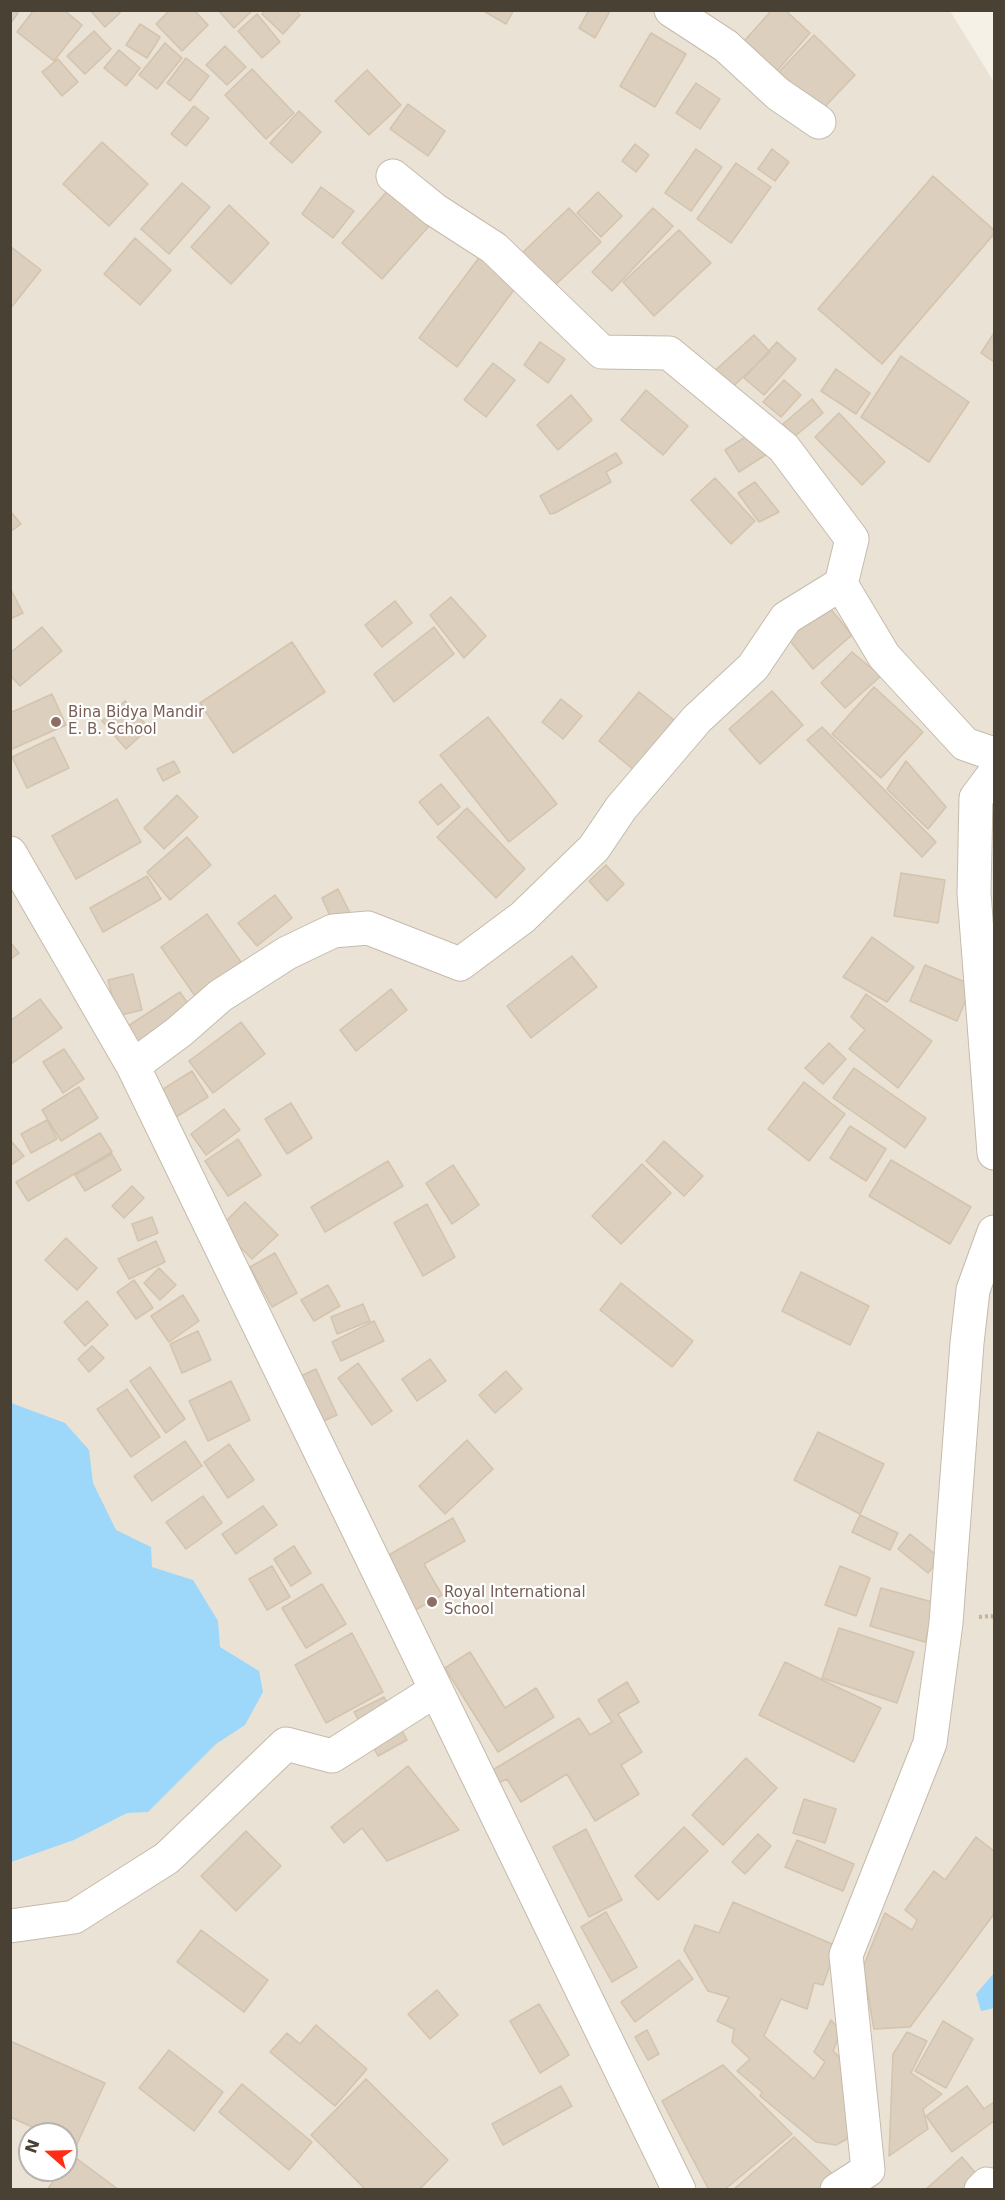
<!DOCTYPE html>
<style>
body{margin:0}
#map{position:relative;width:1005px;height:2200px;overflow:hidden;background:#f5f1e7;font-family:"DejaVu Sans",sans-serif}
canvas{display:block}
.frame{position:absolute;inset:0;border:12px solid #4a4135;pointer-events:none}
.north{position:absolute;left:18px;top:2122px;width:60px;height:60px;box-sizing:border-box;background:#fff;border:2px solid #b7b3ae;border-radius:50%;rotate:290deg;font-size:16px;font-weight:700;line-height:24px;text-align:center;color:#4a4135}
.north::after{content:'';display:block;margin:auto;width:21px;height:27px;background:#ff2d15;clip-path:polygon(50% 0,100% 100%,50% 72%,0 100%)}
</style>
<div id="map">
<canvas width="1005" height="2200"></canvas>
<div class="frame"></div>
<div class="north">N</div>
</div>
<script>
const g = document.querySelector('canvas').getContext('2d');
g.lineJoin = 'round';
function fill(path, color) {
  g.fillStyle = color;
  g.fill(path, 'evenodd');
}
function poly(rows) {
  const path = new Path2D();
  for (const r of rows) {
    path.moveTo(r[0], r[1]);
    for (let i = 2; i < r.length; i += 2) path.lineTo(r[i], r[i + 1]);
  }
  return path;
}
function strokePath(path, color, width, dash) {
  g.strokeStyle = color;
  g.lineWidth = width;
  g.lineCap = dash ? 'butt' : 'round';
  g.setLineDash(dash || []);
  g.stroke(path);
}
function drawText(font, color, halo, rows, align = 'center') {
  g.font = font + ' "DejaVu Sans",sans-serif';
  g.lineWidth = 4.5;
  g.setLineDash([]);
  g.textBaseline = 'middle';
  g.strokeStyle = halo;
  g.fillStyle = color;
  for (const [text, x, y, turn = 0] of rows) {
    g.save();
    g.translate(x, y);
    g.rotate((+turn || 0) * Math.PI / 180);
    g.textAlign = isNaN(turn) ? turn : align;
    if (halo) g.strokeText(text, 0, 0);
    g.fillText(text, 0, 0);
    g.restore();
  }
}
fill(poly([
 [11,11,950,11,994,82,994,2189,11,2190],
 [30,2134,66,2134,66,2170,30,2170]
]), '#eae2d5');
fill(poly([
 [11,1403,65,1423,89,1450,93,1483,116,1530,151,1547,152,1567,193,1580,218,1621,220,1647,259,1671,263,1692,245,1725,216,1744,148,1812,127,1813,74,1840,11,1862],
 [994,1973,994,2008,981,2011,976,1994]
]), '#9dd7f9');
const building = poly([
 [10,10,18,13,10,24,10,10],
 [34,10,64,10,82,25,54,61,17,32,34,10],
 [90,10,118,10,120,13,105,27,90,10],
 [170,10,194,10,208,25,182,51,156,24,170,10],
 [218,10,253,10,234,28,218,10],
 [266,10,295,10,300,15,283,34,262,14,266,10],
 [482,10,514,10,506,24,482,10],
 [589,10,610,11,595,38,579,28,589,10],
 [772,10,785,10,810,33,769,80,736,50,772,10],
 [257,14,280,42,262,58,238,31,257,14],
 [140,24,160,37,147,58,126,45,140,24],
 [94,31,111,49,85,74,67,56,94,31],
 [651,33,686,54,655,107,620,86,651,33],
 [814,35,855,75,817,115,776,75,814,35],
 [165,43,182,58,157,89,139,75,165,43],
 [225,46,246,67,227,85,206,65,225,46],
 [119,50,140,68,126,86,104,68,119,50],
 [186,58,209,76,190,101,167,83,186,58],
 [58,59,78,82,62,96,42,72,58,59],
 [252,69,294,113,266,139,225,95,252,69],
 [367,70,401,105,369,135,335,101,367,70],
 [696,83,720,99,700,129,676,113,696,83],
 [408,104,445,131,428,156,390,129,408,104],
 [194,106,209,118,186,146,171,134,194,106],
 [299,111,321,132,292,163,270,143,299,111],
 [102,142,148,184,109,226,63,184,102,142],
 [635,144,649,155,636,172,622,161,635,144],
 [696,149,722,167,691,211,665,193,696,149],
 [772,149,789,162,775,181,758,169,772,149],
 [736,163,771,187,731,243,697,219,736,163],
 [933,176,994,230,994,234,882,364,818,309,933,176],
 [182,183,210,207,169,254,141,229,182,183],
 [321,187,354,211,333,238,302,214,321,187],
 [389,189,430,225,382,279,342,243,389,189],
 [598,192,622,216,601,237,577,213,598,192],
 [229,205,269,243,231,284,191,247,229,205],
 [569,208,601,242,552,288,521,254,569,208],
 [653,208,673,226,612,291,592,272,653,208],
 [679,230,711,263,654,316,623,282,679,230],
 [135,238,171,270,140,305,104,274,135,238],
 [10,246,41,270,10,309,10,246],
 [481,255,519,283,457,367,419,338,481,255],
 [994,333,994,362,981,353,994,333],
 [754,335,770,352,726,393,710,375,754,335],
 [540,342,565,359,548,383,524,365,540,342],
 [777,342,796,359,764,395,744,378,777,342],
 [901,356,969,402,929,462,861,417,901,356],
 [493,363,515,380,486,417,464,400,493,363],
 [836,369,870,393,856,414,821,391,836,369],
 [784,380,801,395,781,417,763,402,784,380],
 [646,390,688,426,663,455,621,420,646,390],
 [571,395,592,420,558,450,537,425,571,395],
 [812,399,823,413,794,437,783,424,812,399],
 [839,413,885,462,862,485,815,437,839,413],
 [753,432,767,454,739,472,725,450,753,432],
 [616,453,622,463,606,472,611,482,555,513,550,514,540,496,616,453],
 [715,478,755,521,731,544,691,500,715,478],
 [755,482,779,512,759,522,738,493,755,482],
 [10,511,21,524,10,532,10,511],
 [11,590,23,613,10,619,10,591,11,590],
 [451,597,486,636,464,658,430,615,451,597],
 [395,601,412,623,382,647,365,625,395,601],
 [824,601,852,635,813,669,787,637,824,601],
 [42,627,62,651,20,686,10,675,10,653,42,627],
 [434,627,454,654,394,702,374,674,434,627],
 [292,642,325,692,233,753,200,703,292,642],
 [852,652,881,676,845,708,821,683,852,652],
 [874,687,923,732,881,778,832,734,874,687],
 [772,691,803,725,760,764,729,729,772,691],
 [639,692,674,720,634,770,599,741,639,692],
 [52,694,66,725,10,750,10,713,52,694],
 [561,699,582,716,563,739,542,722,561,699],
 [125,701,149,728,126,749,102,721,125,701],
 [488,717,557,804,509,842,440,755,488,717],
 [822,727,936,842,922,857,807,740,822,727],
 [54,737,69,768,27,788,12,757,54,737],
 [174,761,180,772,163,781,157,769,174,761],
 [906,761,946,807,928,829,887,789,906,761],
 [441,784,460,807,438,825,419,802,441,784],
 [177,795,198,817,164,849,144,828,177,795],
 [117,799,141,842,76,879,52,836,117,799],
 [467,808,525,869,496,898,437,837,467,808],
 [187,837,211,865,170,900,147,872,187,837],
 [606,865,624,884,607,901,589,881,606,865],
 [901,873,945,880,938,923,894,916,901,873],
 [147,876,161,899,103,932,90,908,147,876],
 [338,889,353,919,335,927,322,898,338,889],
 [275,895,292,918,257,946,238,923,275,895],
 [207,914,248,972,202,1006,161,947,207,914],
 [872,937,914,967,887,1002,843,977,872,937],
 [10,942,19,953,10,960,10,942],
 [572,956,597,987,531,1038,507,1006,572,956],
 [925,965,972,985,957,1021,910,1001,925,965],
 [133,974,142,1010,117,1016,108,980,133,974],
 [391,989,407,1010,356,1051,340,1030,391,989],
 [180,992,195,1014,140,1051,125,1028,180,992],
 [866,994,932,1041,898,1088,849,1049,865,1030,851,1017,866,994],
 [40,999,62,1028,11,1064,10,1021,40,999],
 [241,1022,265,1054,213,1093,189,1061,241,1022],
 [829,1043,846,1059,823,1084,805,1068,829,1043],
 [64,1049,84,1079,63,1093,43,1062,64,1049],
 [854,1068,926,1118,905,1148,833,1098,854,1068],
 [192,1071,208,1097,176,1117,160,1091,192,1071],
 [804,1082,845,1114,809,1161,768,1129,804,1082],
 [79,1087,98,1118,61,1141,42,1110,79,1087],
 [291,1103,312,1138,287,1154,265,1119,291,1103],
 [224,1109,240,1130,206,1155,191,1134,224,1109],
 [47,1120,57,1139,31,1153,21,1134,47,1120],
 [850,1126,886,1149,866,1181,830,1158,850,1126],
 [100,1133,112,1152,28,1201,16,1182,100,1133],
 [238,1139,261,1175,228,1196,205,1161,238,1139],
 [10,1140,24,1156,10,1166,10,1140],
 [664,1141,703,1176,684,1196,646,1161,664,1141],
 [112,1154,121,1170,85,1191,75,1175,112,1154],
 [891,1160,971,1207,950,1244,869,1196,891,1160],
 [388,1161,403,1186,325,1232,311,1207,388,1161],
 [642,1164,671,1193,621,1244,592,1216,642,1164],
 [453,1165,479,1205,452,1224,426,1183,453,1165],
 [132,1186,144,1198,124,1218,112,1206,132,1186],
 [245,1202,278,1235,252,1259,220,1227,245,1202],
 [427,1204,455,1257,423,1276,394,1223,427,1204],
 [152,1217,158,1233,138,1241,132,1224,152,1217],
 [66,1238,97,1268,77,1290,45,1260,66,1238],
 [156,1241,165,1262,129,1279,118,1259,156,1241],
 [275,1253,297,1293,272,1307,250,1267,275,1253],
 [159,1268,176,1285,160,1300,144,1283,159,1268],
 [801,1272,869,1306,850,1345,782,1311,801,1272],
 [134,1280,153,1308,136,1319,117,1292,134,1280],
 [621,1283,693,1341,672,1367,600,1310,621,1283],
 [328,1285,340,1306,314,1321,301,1300,328,1285],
 [183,1295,199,1321,169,1342,151,1316,183,1295],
 [87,1301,108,1325,85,1346,64,1322,87,1301],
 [363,1304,370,1321,337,1334,331,1317,363,1304],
 [374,1321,384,1341,341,1361,332,1342,374,1321],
 [198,1331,211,1360,182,1373,170,1344,198,1331],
 [92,1346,104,1358,89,1372,78,1359,92,1346],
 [430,1359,446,1381,417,1401,402,1379,430,1359],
 [358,1363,392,1411,372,1425,338,1378,358,1363],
 [150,1367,185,1419,166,1433,130,1381,150,1367],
 [316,1369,337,1415,315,1425,294,1379,316,1369],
 [506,1371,522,1389,495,1413,479,1395,506,1371],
 [231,1381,250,1420,208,1441,189,1401,231,1381],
 [127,1389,160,1437,131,1457,97,1409,127,1389],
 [818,1432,884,1464,860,1514,794,1480,818,1432],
 [467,1440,493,1469,445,1514,419,1486,467,1440],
 [185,1441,202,1466,152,1501,134,1476,185,1441],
 [229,1444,254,1480,228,1498,204,1462,229,1444],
 [203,1496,222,1523,186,1549,166,1522,203,1496],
 [263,1506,277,1525,236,1554,222,1534,263,1506],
 [860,1515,898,1533,890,1550,852,1532,860,1515],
 [453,1518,465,1541,424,1564,442,1595,412,1612,382,1559,453,1518],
 [910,1534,940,1558,928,1573,898,1549,910,1534],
 [294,1546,311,1573,291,1586,274,1559,294,1546],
 [272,1566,290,1597,267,1610,249,1579,272,1566],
 [840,1566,870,1578,856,1616,825,1605,840,1566],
 [322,1584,346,1624,306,1648,282,1608,322,1584],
 [881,1588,936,1603,925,1642,870,1626,881,1588],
 [839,1628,914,1652,897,1703,822,1678,839,1628],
 [352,1633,383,1692,326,1723,295,1665,352,1633],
 [470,1652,505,1708,536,1688,554,1717,498,1752,445,1668,470,1652],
 [785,1662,881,1708,854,1762,759,1715,785,1662],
 [627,1682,639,1702,618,1714,642,1752,621,1765,639,1794,595,1821,567,1774,521,1802,507,1779,498,1783,491,1771,579,1718,590,1735,612,1722,598,1700,627,1682],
 [384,1697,407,1740,378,1756,354,1712,384,1697],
 [746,1758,777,1788,723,1845,692,1815,746,1758],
 [408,1766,459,1830,387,1861,362,1828,344,1843,331,1827,408,1766],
 [804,1799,836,1809,825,1843,793,1833,804,1799],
 [684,1827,708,1851,658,1900,635,1876,684,1827],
 [586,1829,622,1900,589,1917,553,1847,586,1829],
 [246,1831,281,1866,236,1911,201,1876,246,1831],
 [758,1834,771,1846,745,1874,732,1862,758,1834],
 [976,1837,994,1851,994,1914,910,2027,874,2029,863,1967,885,1913,912,1930,917,1920,905,1910,934,1871,945,1880,976,1837],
 [797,1840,854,1864,843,1891,785,1867,797,1840],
 [733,1902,837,1946,823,1985,814,1983,807,2009,781,1999,764,2036,814,2079,825,2062,814,2052,831,2020,841,2031,833,2051,851,2068,851,2121,847,2139,836,2145,816,2142,760,2096,762,2092,737,2071,750,2059,732,2042,734,2029,717,2021,729,1997,708,1991,684,1950,695,1925,719,1933,733,1902],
 [606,1912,637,1967,612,1982,581,1927,606,1912],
 [201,1930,268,1980,244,2012,177,1962,201,1930],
 [679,1960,693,1979,635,2022,621,2002,679,1960],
 [437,1990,458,2015,430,2039,408,2014,437,1990],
 [539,2004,569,2055,540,2073,510,2021,539,2004],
 [943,2021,973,2039,946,2088,915,2071,943,2021],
 [316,2025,367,2069,335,2106,270,2052,287,2033,300,2044,316,2025],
 [647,2030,659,2054,648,2060,635,2037,647,2030],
 [907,2032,927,2041,911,2073,942,2094,923,2109,928,2129,889,2156,893,2054,907,2032],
 [10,2041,105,2083,76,2146,66,2142,66,2134,48,2134,10,2117,10,2041],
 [169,2050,223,2092,194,2131,139,2088,169,2050],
 [723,2065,792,2134,724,2190,709,2190,662,2101,723,2065],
 [366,2079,448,2160,419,2190,366,2190,311,2135,366,2079],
 [242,2084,312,2142,289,2170,219,2112,242,2084],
 [561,2086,572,2106,503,2145,492,2124,561,2086],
 [967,2086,984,2109,994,2102,994,2121,952,2152,926,2116,967,2086],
 [794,2137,839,2180,824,2190,733,2190,794,2137],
 [72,2155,119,2190,47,2190,61,2170,66,2170,66,2163,72,2155],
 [962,2157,983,2182,974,2190,925,2190,962,2157]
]);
fill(building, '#dccfbe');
strokePath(building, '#d4c3ad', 1.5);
const minor = poly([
 [671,10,726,46,778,94,819,122],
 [393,176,435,210,494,248,602,352,669,353,784,448,852,539,841,584],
 [994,774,976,798,974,893,994,1153],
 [10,853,133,1066,679,2190],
 [133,1066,179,1032,220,996,287,953,333,931,368,928,460,964,523,917,594,848,621,808,697,719,753,667,786,618,841,584,884,656,965,744,994,754],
 [10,1926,74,1917,167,1858,286,1744,332,1756,436,1690],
 [837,2190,868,2170,846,1955,930,1743,946,1623,967,1343,973,1290,994,1232],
 [981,2190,987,2184,994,2186]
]);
strokePath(minor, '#c5bbab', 35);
strokePath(poly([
 [979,1617,991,1616,994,1617]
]), '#c6b398', 4, [3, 3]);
strokePath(minor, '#fff', 33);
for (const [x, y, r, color] of [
 [56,722,6,"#8d6e63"],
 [432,1602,6,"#8d6e63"]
]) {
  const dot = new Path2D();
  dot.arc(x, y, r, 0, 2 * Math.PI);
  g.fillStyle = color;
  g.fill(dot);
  strokePath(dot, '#fff', 2);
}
drawText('15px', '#785e54', '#fff', [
 ["Bina Bidya Mandir",68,713],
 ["E. B. School",68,730],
 ["Royal International",444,1593],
 ["School",444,1610]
], 'left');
</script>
